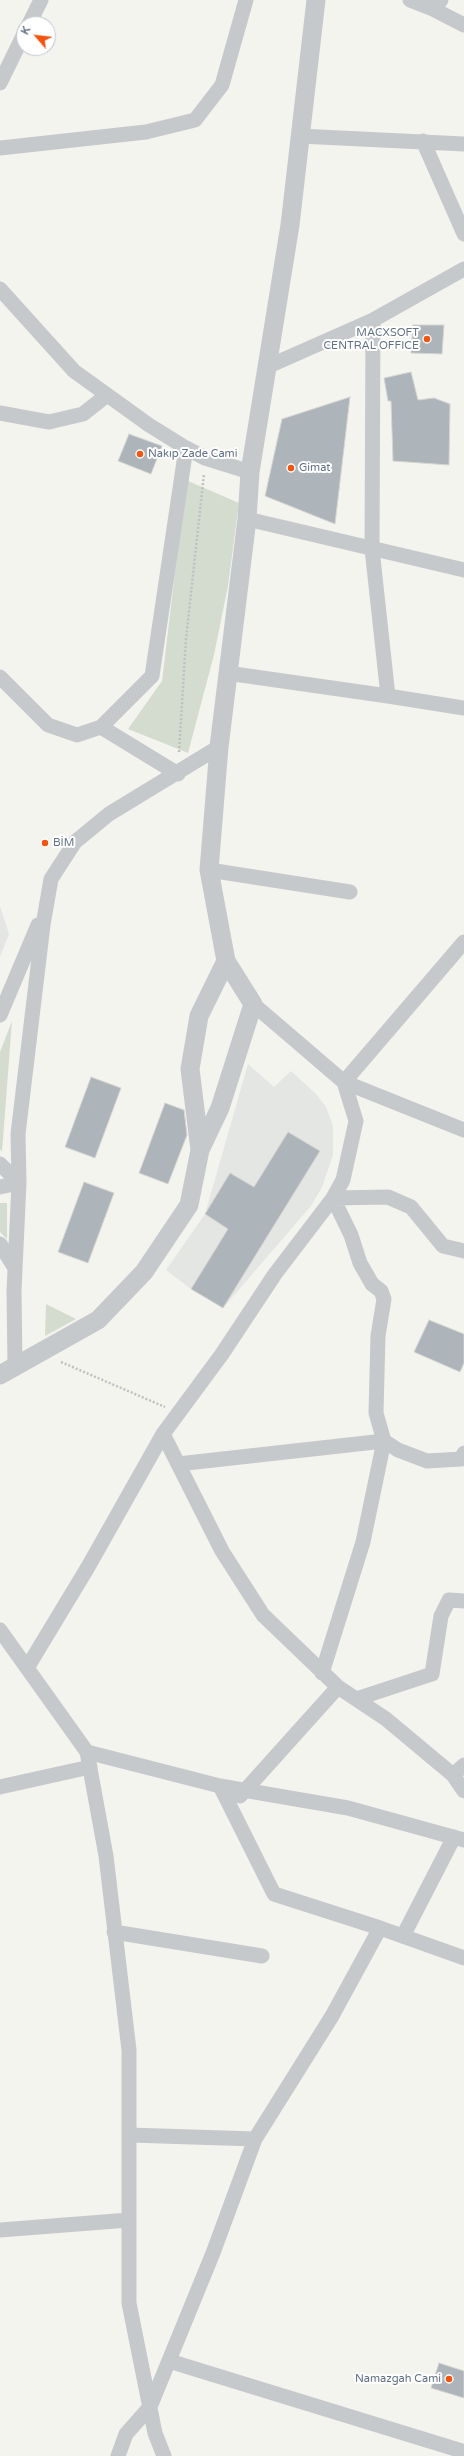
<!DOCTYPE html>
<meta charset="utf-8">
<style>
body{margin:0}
#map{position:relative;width:464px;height:2456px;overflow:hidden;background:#f4f4ef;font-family:"Varela Round",sans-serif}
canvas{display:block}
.north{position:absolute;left:16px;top:16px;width:40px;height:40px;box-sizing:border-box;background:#fff;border:1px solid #bfc6cd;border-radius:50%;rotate:298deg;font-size:11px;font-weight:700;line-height:16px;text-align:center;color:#607183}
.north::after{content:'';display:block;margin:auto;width:14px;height:18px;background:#f35410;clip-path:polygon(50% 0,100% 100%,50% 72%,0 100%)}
</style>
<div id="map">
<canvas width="464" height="2456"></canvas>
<div class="north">K</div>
</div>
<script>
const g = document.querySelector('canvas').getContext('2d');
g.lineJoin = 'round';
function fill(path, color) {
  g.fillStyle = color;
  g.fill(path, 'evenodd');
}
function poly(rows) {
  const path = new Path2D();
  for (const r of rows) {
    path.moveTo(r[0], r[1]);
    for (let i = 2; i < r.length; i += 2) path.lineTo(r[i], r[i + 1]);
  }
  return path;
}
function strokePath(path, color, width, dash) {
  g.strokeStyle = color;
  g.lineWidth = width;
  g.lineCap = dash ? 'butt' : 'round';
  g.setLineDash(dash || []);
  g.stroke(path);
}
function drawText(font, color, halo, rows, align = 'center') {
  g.font = font + ' "Varela Round",sans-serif';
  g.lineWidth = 4;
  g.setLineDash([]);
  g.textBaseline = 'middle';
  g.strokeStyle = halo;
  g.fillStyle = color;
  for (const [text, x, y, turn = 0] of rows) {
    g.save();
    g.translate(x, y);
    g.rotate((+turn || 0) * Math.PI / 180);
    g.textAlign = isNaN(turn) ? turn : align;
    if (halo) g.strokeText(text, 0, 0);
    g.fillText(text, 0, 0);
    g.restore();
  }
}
fill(poly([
 [0,906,9,934,0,957],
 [248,1064,274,1087,291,1071,316,1094,326,1107,333,1126,333,1155,322,1187,311,1206,223,1308,191,1289,166,1270,205,1214]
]), '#e4e6e3');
fill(poly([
 [186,480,239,503,228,586,214,655,188,753,128,729,162,681],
 [12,1021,2,1152,0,1149,0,1052],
 [0,1203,7,1203,7,1239,0,1232],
 [46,1304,76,1319,45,1336]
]), '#d4dcd0');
const building = poly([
 [413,325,444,325,442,354,411,353,413,325],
 [411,372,418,400,434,398,450,404,449,465,393,461,391,401,388,401,384,378,411,372],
 [350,397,335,524,265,496,282,419,350,397],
 [129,434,162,446,151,474,118,461,129,434],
 [91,1077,121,1088,95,1158,65,1147,91,1077],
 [165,1103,184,1110,187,1135,168,1184,139,1173,165,1103],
 [288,1132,320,1151,223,1308,191,1289,228,1229,205,1214,230,1173,254,1187,288,1132],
 [84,1182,114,1193,88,1263,58,1252,84,1182],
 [429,1320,464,1334,464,1363,460,1372,414,1352,429,1320],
 [439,2363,464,2371,464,2398,431,2388,439,2363]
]);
fill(building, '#adb4ba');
strokePath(building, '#d5d5d2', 1);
strokePath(poly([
 [179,752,186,639,204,474],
 [61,1362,165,1407]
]), '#bec0c2', 2.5, [2, 2]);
strokePath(poly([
 [410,0,433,9],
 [441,0,433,9,464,25],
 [29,24,41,0],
 [0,83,24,34],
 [299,136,464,144],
 [423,141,464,234],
 [0,148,146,132,195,120,222,85,246,0],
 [0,289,74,371,149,425,186,448,205,458,250,472],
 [269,366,373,320,464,269],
 [0,413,49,422,83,414,107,395],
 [247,519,464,570],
 [227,673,388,696,372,549,373,320],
 [0,677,48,725,77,735,101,727,178,774],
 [388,696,464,708],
 [101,727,152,676,186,448],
 [209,870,350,892],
 [464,942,344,1082,464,1130],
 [253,1004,344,1082,356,1121,343,1180,333,1198],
 [0,1015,38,925],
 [0,1164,19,1183,0,1187],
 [333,1198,388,1197,411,1207,443,1246,464,1251],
 [0,1244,15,1268],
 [15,1367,14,1291,19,1183,18,1134,43,925,51,879,75,842,109,814,219,747],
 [163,1434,222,1354,275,1274,333,1198,351,1235,360,1263,372,1284,381,1291,384,1299,378,1336,376,1413,384,1441,398,1450,427,1461,461,1459,464,1453],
 [178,1464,384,1441,363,1542,322,1673],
 [0,1630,87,1752,106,1856,129,2050,129,2303,155,2433,164,2456],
 [27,1668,88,1567,163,1434,222,1551,263,1615,338,1687,386,1719,453,1775,464,1791],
 [356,1699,432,1674,441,1616,449,1600,464,1601],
 [87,1752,220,1786],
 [453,1775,464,1765],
 [0,1787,90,1767],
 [240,1796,338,1687],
 [464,1840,348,1808,220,1786,274,1894,380,1928,464,1958],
 [114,1932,262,1956],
 [403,1936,454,1837],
 [129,2135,255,2139],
 [0,2230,129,2220],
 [169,2361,462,2451],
 [118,2456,126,2434,150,2407,213,2253,255,2139,332,2016,380,1928]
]), '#c6c9cc', 15);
strokePath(poly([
 [200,1150,190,1069,199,1016,226,961],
 [0,1375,98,1320,144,1272,189,1205,200,1150,220,1108,253,1004,226,961,209,870,219,747,247,519,250,472,290,225,316,0]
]), '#c6c9cc', 19);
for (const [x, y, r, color] of [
 [427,339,4,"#f35410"],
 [140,454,4,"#f35410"],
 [291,468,4,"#f35410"],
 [45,843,4,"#f35410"],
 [449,2379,4,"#f35410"]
]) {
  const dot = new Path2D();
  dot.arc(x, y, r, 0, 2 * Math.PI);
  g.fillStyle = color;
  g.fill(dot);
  strokePath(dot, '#fff', 1.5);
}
drawText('11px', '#607183', '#fff', [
 ["MACXSOFT",419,333,"right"],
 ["CENTRAL OFFICE",419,346,"right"],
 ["Nakıp Zade Cami",148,454],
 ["Gimat",299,468],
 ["BİM",53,843],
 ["Namazgah Cami",441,2379,"right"]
], 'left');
</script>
